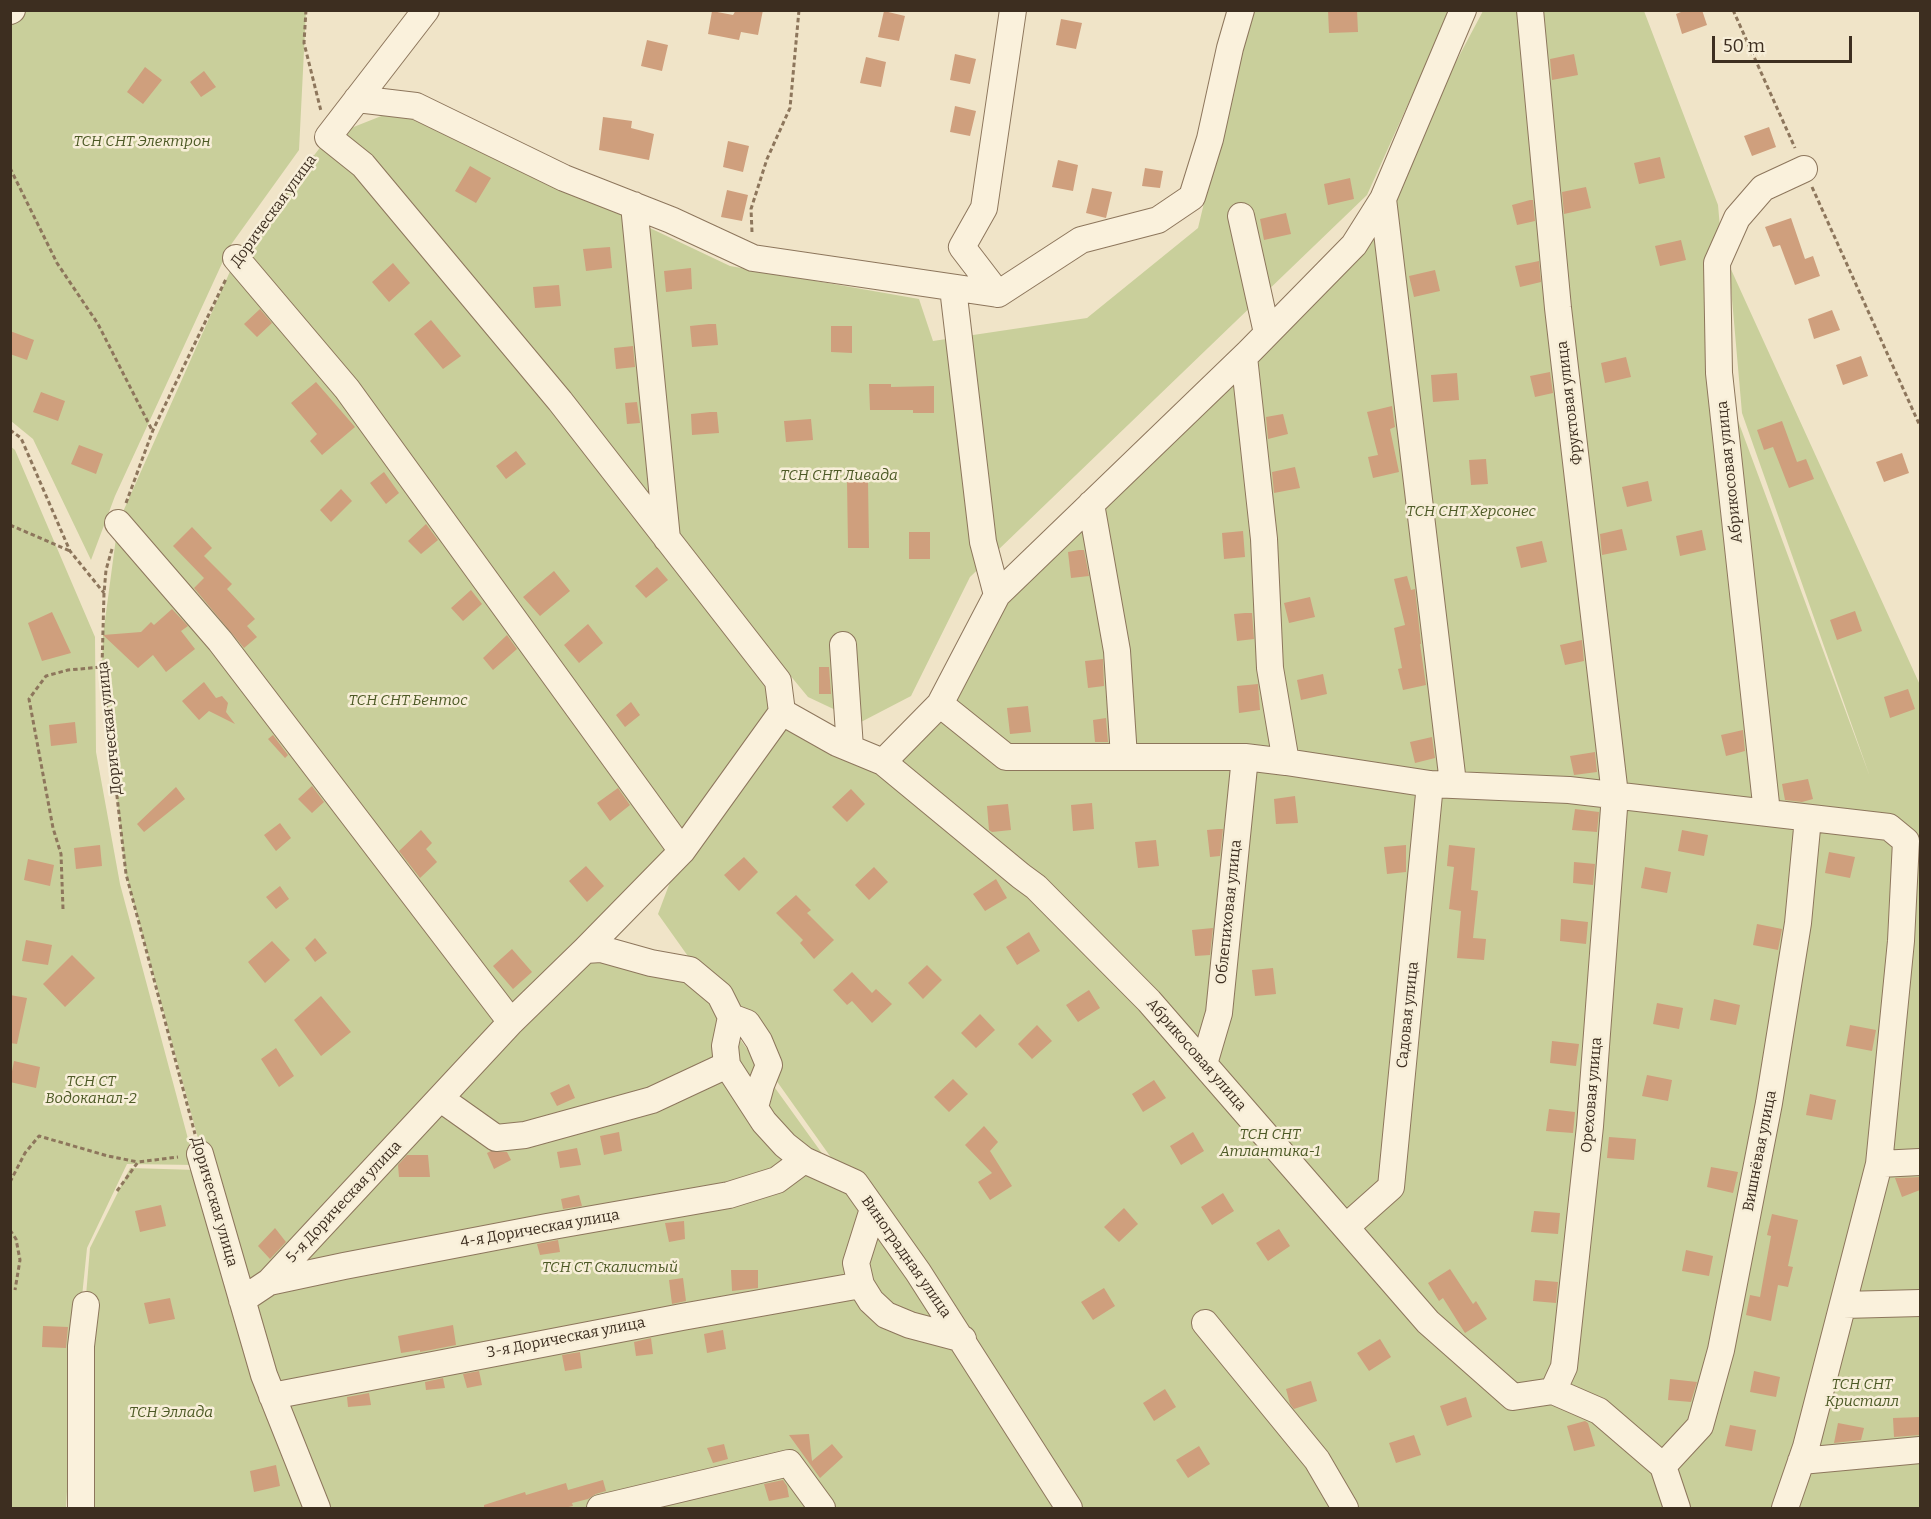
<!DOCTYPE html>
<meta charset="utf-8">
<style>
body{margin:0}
#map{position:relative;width:1931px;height:1519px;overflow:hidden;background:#f0e4c8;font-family:Bitter,serif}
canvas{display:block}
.frame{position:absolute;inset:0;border:12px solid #3d2e20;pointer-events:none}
.scale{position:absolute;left:1712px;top:36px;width:140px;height:27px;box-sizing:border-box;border:3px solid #3d2e20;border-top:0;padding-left:8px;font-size:18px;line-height:21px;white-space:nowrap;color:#3d2e20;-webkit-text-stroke:4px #f7eed8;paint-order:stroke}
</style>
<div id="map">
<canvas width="1931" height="1519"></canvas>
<div class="frame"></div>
<div class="scale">50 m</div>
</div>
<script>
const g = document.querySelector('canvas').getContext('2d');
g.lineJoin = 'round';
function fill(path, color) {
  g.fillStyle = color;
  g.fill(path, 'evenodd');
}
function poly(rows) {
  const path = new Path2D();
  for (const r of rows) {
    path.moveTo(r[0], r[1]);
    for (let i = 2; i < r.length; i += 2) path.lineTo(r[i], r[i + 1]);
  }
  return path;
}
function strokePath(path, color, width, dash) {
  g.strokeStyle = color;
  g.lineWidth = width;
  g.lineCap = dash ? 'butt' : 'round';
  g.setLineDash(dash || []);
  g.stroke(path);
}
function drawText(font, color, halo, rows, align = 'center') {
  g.font = font + ' Bitter,serif';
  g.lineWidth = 5;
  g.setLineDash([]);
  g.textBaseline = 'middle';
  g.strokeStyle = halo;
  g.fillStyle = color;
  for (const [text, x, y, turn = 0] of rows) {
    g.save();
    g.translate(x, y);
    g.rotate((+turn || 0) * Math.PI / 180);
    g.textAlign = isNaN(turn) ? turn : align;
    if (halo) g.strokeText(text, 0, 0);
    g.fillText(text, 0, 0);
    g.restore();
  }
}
fill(poly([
 [10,11,306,11,299,150,230,246,115,496,91,560,33,439,11,421],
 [1250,11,1450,11,1367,195,970,577,911,696,861,722,808,697,341,132,399,109,730,266,919,299,933,341,1087,318,1198,228],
 [1483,11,1644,11,1718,205,1737,418,1870,777,1742,413,1729,265,1920,685,1920,1508,1080,1508,658,914,681,853,590,951,696,978,1077,1508,317,1508,242,1300,126,874,102,667,103,635,118,523,236,258,328,137,778,681,782,712,883,762,940,704,997,595,1383,199],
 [10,446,15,450,95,637,96,752,120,884,195,1165,127,1164,87,1248,74,1374,66,1508,11,1508],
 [130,1168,197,1170,307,1508,74,1508,75,1427,90,1248]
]), '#c9cf9b');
fill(poly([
 [736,10,763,10,758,35,741,32,739,40,708,34,712,11,733,15],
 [1328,10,1357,10,1358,32,1329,33],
 [1686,10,1702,10,1707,25,1682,34,1676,14],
 [884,11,905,16,899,41,878,37],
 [1061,19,1082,23,1076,49,1056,45],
 [647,40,668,45,662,71,641,66],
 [955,54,976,59,970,84,950,80],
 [1574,54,1578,75,1552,80,1550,59],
 [866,57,886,62,881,87,860,83],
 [145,67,162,80,143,104,127,92],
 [204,71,216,87,201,97,190,82],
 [955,106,976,111,970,136,950,132],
 [603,117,632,121,631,128,654,134,649,160,599,150],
 [1769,127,1776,147,1752,156,1744,136],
 [728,141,749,146,743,172,723,167],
 [1660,157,1665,178,1639,184,1634,163],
 [1058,160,1078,165,1073,191,1052,187],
 [470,166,491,178,476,203,455,191],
 [1145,168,1163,171,1160,188,1142,186],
 [1350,178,1354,199,1328,205,1324,184],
 [1586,187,1591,208,1564,214,1562,192],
 [1092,188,1112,192,1106,218,1086,213],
 [727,190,748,195,742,221,721,217],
 [1530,200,1533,200,1535,221,1517,225,1512,205],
 [1286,213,1291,234,1264,240,1260,219],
 [1791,218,1805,259,1813,256,1820,276,1795,285,1780,245,1773,247,1765,227],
 [1681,240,1686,260,1660,266,1655,246],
 [610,247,612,268,586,271,583,249],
 [1539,261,1541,282,1520,287,1515,266],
 [393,263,410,283,389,302,372,282],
 [691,268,692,289,666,292,664,271],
 [1435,270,1440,291,1414,297,1409,276],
 [559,285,561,306,535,308,533,287],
 [260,309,272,323,257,337,244,324],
 [1832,310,1840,330,1814,339,1808,319],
 [431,320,461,356,443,369,414,334],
 [709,324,716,324,718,345,692,347,690,326],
 [831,326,852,326,852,353,831,352],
 [10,331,34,340,27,360,10,354],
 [633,346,635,367,616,369,614,348],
 [1861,356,1868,376,1843,385,1836,365],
 [1626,357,1631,377,1605,383,1601,363],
 [1550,372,1553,393,1535,397,1530,376],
 [1457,373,1459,400,1433,402,1431,375],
 [316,382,355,427,322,455,310,441,317,434,291,403],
 [869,384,891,384,891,387,934,386,934,413,913,413,913,410,870,410],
 [41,392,65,401,58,421,33,412],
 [637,402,640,423,627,424,625,403],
 [1392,406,1395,427,1390,429,1399,472,1373,478,1368,457,1378,455,1367,412],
 [710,412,717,412,719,433,692,435,691,414],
 [1283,414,1288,434,1268,439,1266,417],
 [811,419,813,440,786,442,784,421],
 [1782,421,1797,462,1806,459,1814,479,1789,488,1773,447,1764,450,1757,430],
 [79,445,103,454,96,474,71,464],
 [516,451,526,464,506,479,496,466],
 [1902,453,1909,473,1884,482,1876,462],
 [1486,459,1488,484,1471,485,1469,460],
 [1295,467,1300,488,1274,493,1272,472],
 [384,472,399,493,386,504,370,483],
 [868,480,869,548,848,548,847,481],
 [1648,481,1652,501,1627,507,1622,487],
 [341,489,352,501,331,522,320,510],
 [426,524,438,540,421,554,408,541],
 [192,527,212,548,204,556,232,584,227,589,255,619,247,626,257,637,244,648,194,588,204,578,173,546],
 [1622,529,1627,550,1602,555,1600,534],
 [1702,530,1706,550,1680,556,1676,536],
 [1243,531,1245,557,1224,559,1222,533],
 [909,532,930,532,930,559,909,559],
 [1542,541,1547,562,1521,568,1516,547],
 [1079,550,1084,550,1089,576,1071,578,1068,552],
 [657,567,668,580,646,598,635,586],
 [554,571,570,591,540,616,523,597],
 [1407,576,1411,590,1415,589,1421,644,1420,644,1426,685,1403,690,1398,669,1402,668,1394,628,1405,625,1394,579],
 [471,590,482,604,463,621,451,608],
 [1310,597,1315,617,1289,623,1284,603],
 [172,609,188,626,181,631,195,649,166,672,153,655,138,668,103,635,141,632,151,622,154,625],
 [1855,611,1862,631,1837,640,1830,620],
 [52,612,71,653,42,661,28,623],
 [1245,613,1252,613,1254,639,1237,641,1234,614],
 [588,624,603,643,579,663,564,645],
 [507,635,517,649,493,670,483,658],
 [1582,640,1584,661,1565,665,1560,645],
 [1103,659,1104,686,1088,688,1085,661],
 [819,667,829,667,831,694,819,694],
 [1323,674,1327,694,1301,700,1297,680],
 [204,682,216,698,222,696,228,703,226,712,235,724,209,711,199,720,182,701],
 [1258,684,1260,710,1239,713,1237,686],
 [1908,689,1915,709,1890,718,1884,697],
 [631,702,640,715,625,727,616,715],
 [1028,706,1031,732,1010,734,1007,708],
 [1106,718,1108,742,1095,742,1093,720],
 [75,722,77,743,51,746,49,725],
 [1743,730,1745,751,1726,756,1721,735],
 [273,735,288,755,285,758,268,739],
 [1432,737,1435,758,1415,763,1410,742],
 [1595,752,1597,772,1574,775,1570,756],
 [1808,779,1813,799,1802,802,1785,800,1782,784],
 [312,786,324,802,312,813,298,799],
 [176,787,185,799,144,832,137,824],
 [618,788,630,805,610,821,597,803],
 [851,789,865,804,847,822,832,807],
 [1295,796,1298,823,1276,824,1274,799],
 [1092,803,1094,829,1073,831,1071,805],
 [1008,804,1011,830,992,832,989,830,987,806],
 [1575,809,1599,812,1597,832,1572,830],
 [280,823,291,838,276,851,264,835],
 [1218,829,1223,829,1220,856,1210,857,1207,830],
 [421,830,432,843,426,849,437,862,420,878,399,851],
 [1682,830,1708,835,1704,856,1678,851],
 [1156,840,1159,866,1138,868,1135,842],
 [100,845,102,866,76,869,74,848],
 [1406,845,1406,872,1387,874,1384,847],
 [1449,845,1475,848,1471,890,1478,891,1473,938,1486,939,1484,960,1457,958,1461,911,1449,909,1454,867,1447,866],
 [1829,852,1855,857,1850,878,1825,873],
 [744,857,758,872,739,891,724,875],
 [28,859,54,865,50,886,24,880],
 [1574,862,1595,864,1593,885,1573,883],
 [586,866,604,886,587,902,569,881],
 [874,867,888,882,869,900,855,885],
 [1645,867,1671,872,1667,893,1641,888],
 [996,879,1007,898,985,911,973,894],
 [280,886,289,899,276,909,266,897],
 [796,895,811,910,807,913,834,940,814,959,800,943,803,940,776,913],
 [1561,919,1588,922,1586,944,1560,941],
 [1757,924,1782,929,1778,950,1753,945],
 [1213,928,1210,955,1195,956,1192,930],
 [1029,932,1040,951,1017,965,1006,947],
 [315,938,327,953,315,962,305,948],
 [26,940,52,945,48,965,22,961],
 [272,941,290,960,265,983,248,962],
 [512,949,532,972,513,989,493,966],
 [72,955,95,978,65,1007,43,984],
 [927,965,942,980,923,999,908,983],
 [1273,968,1276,994,1255,996,1252,970],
 [852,972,872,993,876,989,892,1004,872,1023,852,1001,847,1005,833,990],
 [1089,990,1100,1008,1078,1022,1066,1005],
 [10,995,27,998,17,1044,10,1043],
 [321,996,351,1032,321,1056,294,1020],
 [1714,999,1740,1005,1736,1025,1710,1020],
 [1657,1003,1683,1008,1679,1029,1653,1024],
 [980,1014,995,1030,976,1048,961,1033],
 [1037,1025,1052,1041,1032,1059,1018,1044],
 [1850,1025,1876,1030,1872,1051,1846,1046],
 [1552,1041,1579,1044,1576,1066,1550,1063],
 [276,1048,294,1076,279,1087,261,1059],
 [14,1061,40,1067,36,1088,10,1082],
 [1647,1075,1672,1080,1668,1101,1642,1096],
 [953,1079,968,1094,949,1112,934,1097],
 [1154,1080,1166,1098,1143,1112,1132,1094],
 [569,1084,575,1098,557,1106,550,1093],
 [1810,1094,1836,1100,1832,1120,1806,1115],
 [1549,1109,1575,1112,1573,1133,1546,1131],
 [984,1126,998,1142,990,1151,1012,1186,990,1200,978,1182,992,1173,965,1145],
 [619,1132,622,1151,604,1155,600,1136],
 [1193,1132,1204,1151,1181,1165,1170,1146],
 [1609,1137,1636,1139,1634,1160,1607,1158],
 [577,1148,581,1165,560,1168,557,1152],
 [491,1151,507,1152,511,1160,494,1169,487,1153],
 [407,1155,428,1155,430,1177,399,1177,398,1165],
 [1711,1167,1738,1172,1733,1193,1707,1187],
 [1920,1177,1920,1190,1902,1197,1895,1178],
 [1223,1193,1234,1211,1212,1225,1201,1207],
 [579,1195,582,1206,563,1209,561,1199],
 [161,1205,166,1226,140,1232,135,1211],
 [1124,1208,1138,1224,1119,1242,1104,1227],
 [1534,1211,1560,1213,1558,1234,1531,1232],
 [1772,1214,1798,1220,1788,1266,1793,1267,1788,1287,1778,1285,1771,1321,1746,1315,1750,1295,1760,1297,1771,1236,1767,1235],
 [684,1221,685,1239,669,1242,665,1223],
 [275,1228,286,1242,270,1259,258,1246],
 [1279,1229,1290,1246,1268,1261,1256,1243],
 [558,1240,560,1252,540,1255,537,1244],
 [1686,1250,1713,1256,1709,1276,1682,1271],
 [1450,1269,1473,1304,1476,1301,1487,1319,1465,1333,1443,1298,1439,1301,1428,1283],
 [731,1270,758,1270,758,1288,732,1291],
 [683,1278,686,1301,672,1304,669,1280],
 [1535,1280,1558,1282,1556,1303,1533,1301],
 [1104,1288,1115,1306,1093,1320,1081,1302],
 [170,1298,175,1319,149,1324,144,1303],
 [453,1325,456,1345,420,1352,420,1350,401,1353,398,1336],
 [43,1326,68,1327,66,1348,42,1347],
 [723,1330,726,1349,707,1353,704,1334],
 [651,1338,653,1354,636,1356,634,1342],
 [1380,1339,1391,1357,1369,1371,1357,1353],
 [580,1352,582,1368,565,1371,562,1355],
 [479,1371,482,1385,467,1388,463,1374],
 [1754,1371,1780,1377,1776,1397,1750,1392],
 [443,1378,445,1388,426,1390,425,1382],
 [1670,1379,1697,1382,1691,1402,1668,1400],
 [1311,1381,1317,1401,1294,1409,1290,1404,1286,1389],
 [1165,1389,1176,1407,1154,1421,1143,1403],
 [369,1393,371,1405,348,1407,347,1397],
 [1466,1397,1472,1417,1447,1426,1440,1406],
 [1920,1417,1920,1435,1894,1437,1893,1418],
 [1585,1421,1588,1423,1595,1446,1574,1451,1567,1426],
 [1838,1423,1864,1428,1861,1440,1834,1443],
 [1730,1425,1756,1430,1752,1451,1725,1446],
 [809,1434,812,1461,832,1444,843,1457,820,1478,789,1435],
 [1414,1435,1421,1455,1396,1463,1389,1443],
 [724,1444,728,1459,713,1463,707,1448],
 [1199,1446,1210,1464,1188,1478,1176,1460],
 [276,1465,280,1486,254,1492,250,1471],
 [603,1480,606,1491,596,1494,588,1499,572,1503,573,1506,559,1509,484,1509,484,1505,525,1492,526,1495,566,1483,568,1490],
 [783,1480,787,1486,789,1497,769,1501,764,1484]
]), '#cf9f7d');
const minor = poly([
 [426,10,328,137,363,165,560,401,778,681,782,712,682,851,585,950],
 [1530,10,1558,308,1615,795,1590,1126,1564,1367,1553,1391],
 [10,11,12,10],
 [357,99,416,106,564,178,671,220,753,258,998,294,1081,240,1158,220,1192,197,1210,139,1230,48,1241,10],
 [1383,199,1453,783],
 [634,205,667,539],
 [1241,216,1267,333],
 [236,258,347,389,682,851],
 [953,288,983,542,997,595],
 [998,294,962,247,984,208,1013,10],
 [1244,357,1264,539,1270,668,1286,762],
 [1091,504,1117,651,1124,757],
 [118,523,220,641,511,1022],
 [843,645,850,748],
 [940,704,997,595,1249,352,1354,245,1383,199,1463,10],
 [782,712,837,743,883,762,1021,876,1036,887,1149,1001,1428,1322,1513,1397,1553,1391,1599,1411,1663,1466,1677,1508],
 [883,762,940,704,1006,757,1245,757,1286,762,1430,784,1569,790,1889,827,1906,841,1901,941,1879,1164,1806,1447,1785,1508],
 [1767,813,1719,373,1717,263,1737,218,1763,188,1804,169],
 [731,1017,747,1023,759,1041,769,1065,761,1085,755,1107],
 [1204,1064,1219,1013,1245,757],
 [441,1099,496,1138,525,1135,652,1100,727,1065],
 [200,1154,264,1375,317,1508],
 [1879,1164,1920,1162],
 [873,1209,856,1263,861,1285,871,1301,886,1315,910,1325,963,1339],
 [1346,1227,1391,1187,1430,784],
 [269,1282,344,1266,547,1227,729,1195,777,1180,804,1160],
 [242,1300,269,1282,511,1022,585,950,601,949,651,963,690,970,720,995,731,1017,725,1046,727,1065,764,1122,785,1145,804,1160,855,1183,918,1272,1069,1508],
 [1843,1305,1920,1303],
 [1205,1323,1317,1460,1345,1508],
 [272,1396,682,1317,861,1285],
 [1801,1461,1920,1450],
 [1663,1466,1700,1426,1721,1350,1769,1103,1798,923,1808,818],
 [81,1508,81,1346,86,1305],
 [600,1508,789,1463,822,1508]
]);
strokePath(minor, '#8d765c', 28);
strokePath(poly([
 [306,10,304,43,321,111],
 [1733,10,1795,148],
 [10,168,57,263,98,324,152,430],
 [1812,187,1920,426],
 [752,232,751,209,767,159,790,108,799,10],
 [248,243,315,155],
 [10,430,21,438,70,551,104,593],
 [126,503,153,430,226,279],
 [10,525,70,551],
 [112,549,106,570,104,593,102,667,126,874,195,1134],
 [63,909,61,854,53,828,29,699,46,676,68,670,102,667],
 [10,1182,25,1153,39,1136,108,1156,138,1162],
 [117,1191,138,1162,178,1157],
 [10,1230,16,1239,20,1260,15,1290]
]), '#8d765c', 3, [4.5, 3]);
strokePath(minor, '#faf1dc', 26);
drawText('italic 15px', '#4d5a26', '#f7eed8', [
 ["ТСН СНТ Электрон",142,142],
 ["ТСН СНТ Ливада",839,476],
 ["ТСН СНТ Херсонес",1471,512],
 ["ТСН СНТ Бентос",408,701],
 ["ТСН СТ",91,1082],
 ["Водоканал-2",91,1099],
 ["ТСН СНТ",1270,1135],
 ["Атлантика-1",1270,1152],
 ["ТСН СТ Скалистый",610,1268],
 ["ТСН СНТ",1862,1385],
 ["Кристалл",1862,1402],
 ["ТСН Эллада",171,1413]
]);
drawText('15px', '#3d2e20', '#f7eed8', [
 ["Дорическая улица",274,211,-54],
 ["Фруктовая улица",1570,403,-97],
 ["Абрикосовая улица",1730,472,-96],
 ["Дорическая улица",110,728,-96],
 ["Облепиховая улица",1229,912,-84],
 ["Садовая улица",1408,1015,-84],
 ["Абрикосовая улица",1196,1055,49],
 ["Ореховая улица",1592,1095,-85],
 ["Вишнёвая улица",1760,1151,-79],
 ["Дорическая улица",214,1202,74],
 ["5-я Дорическая улица",344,1202,-47],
 ["4-я Дорическая улица",540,1229,-10],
 ["Виноградная улица",906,1257,55],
 ["3-я Дорическая улица",566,1338,-11]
]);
</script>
